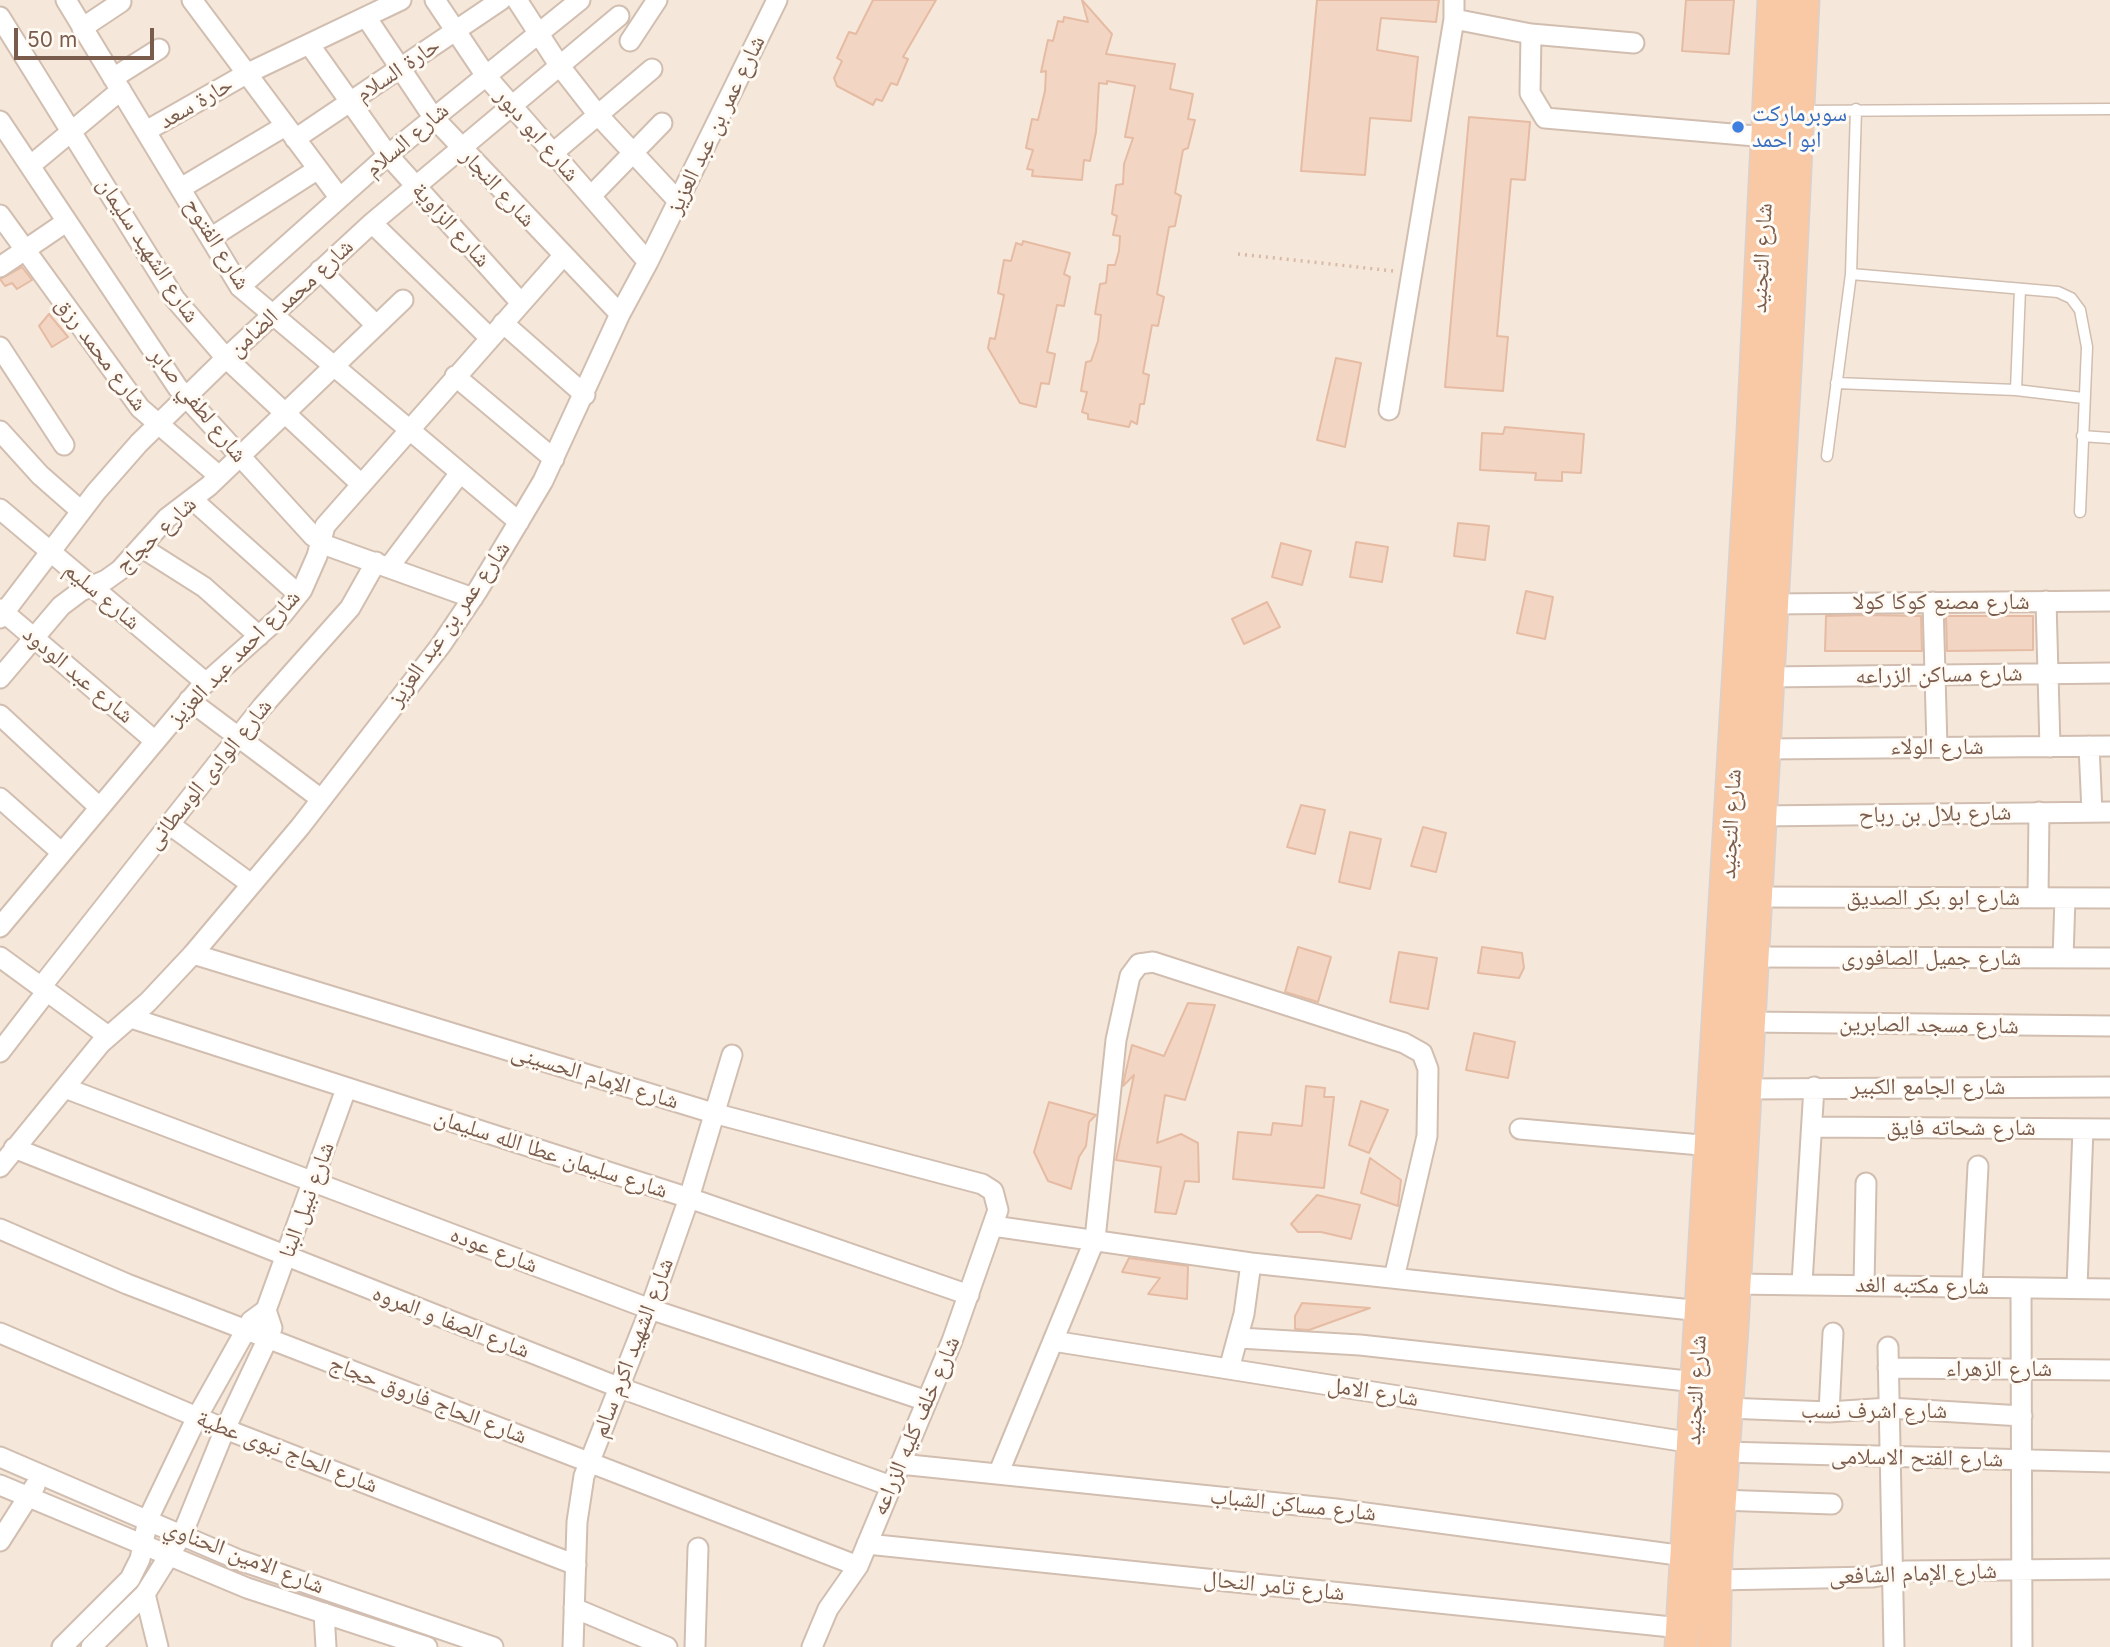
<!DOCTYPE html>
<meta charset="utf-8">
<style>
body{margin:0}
#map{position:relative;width:2110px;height:1647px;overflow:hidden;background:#fdf6ec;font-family:Inter,sans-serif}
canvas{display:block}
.scale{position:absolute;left:14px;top:28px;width:140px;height:32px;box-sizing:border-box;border:4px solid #7a5c4d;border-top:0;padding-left:9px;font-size:21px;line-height:24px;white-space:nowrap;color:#7a5c4d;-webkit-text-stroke:5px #fffaf3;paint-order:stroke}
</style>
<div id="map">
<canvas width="2110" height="1647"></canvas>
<div class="scale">50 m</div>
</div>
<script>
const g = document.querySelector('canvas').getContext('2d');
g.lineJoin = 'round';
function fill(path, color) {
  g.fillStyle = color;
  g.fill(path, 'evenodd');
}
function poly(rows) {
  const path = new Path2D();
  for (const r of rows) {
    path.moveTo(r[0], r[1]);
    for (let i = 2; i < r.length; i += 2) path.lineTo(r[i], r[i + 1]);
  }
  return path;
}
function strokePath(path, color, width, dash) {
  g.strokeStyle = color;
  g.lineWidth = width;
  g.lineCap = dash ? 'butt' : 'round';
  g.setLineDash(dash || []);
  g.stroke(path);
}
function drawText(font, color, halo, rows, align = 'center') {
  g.font = font + ' Inter,"Noto Naskh Arabic",sans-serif';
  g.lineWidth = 6;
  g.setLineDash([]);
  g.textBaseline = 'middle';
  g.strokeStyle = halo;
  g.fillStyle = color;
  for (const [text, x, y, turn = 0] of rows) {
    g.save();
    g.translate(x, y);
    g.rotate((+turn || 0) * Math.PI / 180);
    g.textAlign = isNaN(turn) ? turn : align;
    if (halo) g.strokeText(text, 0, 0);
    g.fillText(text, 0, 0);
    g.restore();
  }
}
fill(poly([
 [0,0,2110,0,2110,1647,0,1647]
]), '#f5e8da');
const building = poly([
 [873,0,936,0,903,57,908,59,897,85,891,83,882,101,876,99,873,105,837,86,834,78,842,61,837,58,849,32,856,34,873,0],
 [1082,0,1112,34,1106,54,1175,64,1170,89,1193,94,1188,119,1195,120,1188,148,1183,150,1175,193,1181,196,1175,226,1169,227,1157,294,1164,297,1158,326,1152,325,1143,373,1149,375,1144,404,1140,404,1137,424,1131,421,1129,427,1088,419,1088,414,1082,412,1087,392,1081,391,1086,362,1091,361,1098,341,1101,315,1095,314,1100,284,1106,283,1108,265,1115,265,1119,251,1120,236,1113,235,1117,216,1112,214,1116,185,1123,184,1124,164,1133,138,1125,137,1135,86,1107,81,1107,84,1099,83,1096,132,1090,161,1084,160,1082,180,1032,176,1033,170,1027,169,1033,150,1026,148,1032,119,1038,120,1045,91,1046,71,1041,72,1048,40,1053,41,1058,21,1063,22,1064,17,1088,22,1082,0],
 [1317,0,1439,0,1436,22,1381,18,1377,50,1418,57,1411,121,1370,118,1365,175,1301,171,1317,0],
 [1686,0,1734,0,1729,54,1682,51,1686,0],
 [1469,117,1530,122,1525,180,1511,179,1497,336,1508,337,1503,391,1445,387,1469,117],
 [1023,241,1070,253,1064,274,1070,277,1064,306,1057,305,1047,352,1055,354,1049,384,1041,383,1036,407,1020,403,988,348,990,338,995,339,1004,295,998,293,1004,260,1011,261,1016,243,1022,245,1023,241],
 [22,267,32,280,17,289,12,283,5,286,0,279,22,267],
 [49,314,68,337,52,347,39,326,49,314],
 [1336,358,1361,363,1345,447,1317,440,1336,358],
 [1505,427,1584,434,1581,473,1562,472,1562,481,1535,480,1536,473,1480,470,1482,433,1503,434,1505,427],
 [1458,523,1489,526,1485,560,1454,556,1458,523],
 [1356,542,1388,547,1382,582,1350,577,1356,542],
 [1281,543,1311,551,1302,585,1272,577,1281,543],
 [1526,591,1553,597,1545,639,1517,633,1526,591],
 [1267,602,1280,627,1244,644,1232,619,1267,602],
 [1866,615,1921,616,1922,651,1825,651,1826,616,1866,615],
 [1946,616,2033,616,2033,650,1947,651,1946,616],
 [1301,805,1325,810,1315,854,1287,847,1301,805],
 [1423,827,1446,833,1436,872,1411,866,1423,827],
 [1350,832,1381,839,1370,889,1339,882,1350,832],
 [1298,947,1331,957,1318,1002,1285,992,1298,947],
 [1482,947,1522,953,1524,968,1519,978,1478,973,1482,947],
 [1399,952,1437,958,1428,1009,1390,1002,1399,952],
 [1188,1003,1215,1005,1185,1100,1165,1095,1157,1143,1181,1134,1198,1143,1199,1182,1185,1181,1176,1214,1155,1212,1161,1167,1116,1160,1134,1075,1123,1086,1125,1075,1132,1045,1164,1056,1188,1003],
 [1474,1033,1515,1042,1508,1078,1466,1070,1474,1033],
 [1306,1086,1325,1088,1324,1097,1334,1097,1324,1188,1233,1179,1238,1132,1271,1135,1273,1123,1302,1126,1306,1086],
 [1361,1101,1388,1110,1369,1153,1349,1145,1361,1101],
 [1049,1102,1096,1115,1089,1122,1086,1146,1079,1157,1071,1189,1048,1181,1034,1152,1049,1102],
 [1370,1158,1401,1180,1398,1206,1361,1193,1370,1158],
 [1317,1195,1360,1205,1351,1239,1321,1232,1298,1232,1291,1224,1317,1195],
 [1129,1258,1188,1266,1187,1299,1148,1294,1160,1278,1122,1272,1129,1258],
 [1302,1303,1370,1308,1309,1330,1295,1329,1295,1316,1302,1303]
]);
fill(building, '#f3d5c3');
strokePath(building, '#e6bba3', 2);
const service = poly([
 [1802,111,2110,109],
 [1851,274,2058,292,2071,298,2080,310,2087,347,2080,512],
 [1836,383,2016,390,2083,398],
 [2016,390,2020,289],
 [2082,436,2110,438],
 [1827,456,1851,274,1856,109]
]);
const minor = poly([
 [66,0,240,287,519,522],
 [192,0,339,197],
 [435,0,486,76,648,262],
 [517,0,559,65,598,115,678,201],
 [0,17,175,299,226,358,361,484],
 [366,17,433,117,620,314],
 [1454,19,1531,34,1634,43],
 [82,28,121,2],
 [1531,34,1530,93,1545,118,1767,137],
 [630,41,657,0],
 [309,44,388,155,521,303],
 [113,78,159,49],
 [0,121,178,388,313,536,328,546,473,598],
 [146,131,246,74,401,0],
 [295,139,501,0],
 [553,153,652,69],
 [30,166,121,90],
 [181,188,285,126],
 [591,196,662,123],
 [0,215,140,408,219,476],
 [372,223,490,338],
 [212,237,318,169],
 [0,267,66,222],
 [320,270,376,325],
 [240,287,388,155,580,0],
 [503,323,585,395],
 [0,347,64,445],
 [455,376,554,459],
 [1389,410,1454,19,1454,0],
 [0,431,40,475,81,511],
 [192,499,298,594],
 [0,509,205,682],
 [141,547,204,587,259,636],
 [389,567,460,473],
 [2046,601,2050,747],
 [1933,602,1937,747],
 [1772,604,2110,601],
 [0,609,155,741],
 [0,618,96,492,139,443,226,358,372,223,619,16],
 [1768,677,2110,673],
 [0,678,61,606,81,591,106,580,120,570,167,518,209,486,403,300],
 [189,700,321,799],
 [0,715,99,807],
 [2089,746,2092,812],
 [1764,749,2110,746],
 [0,798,62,853],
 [1760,816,2110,812],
 [169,824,251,884],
 [1756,897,2110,898],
 [2038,898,2039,812],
 [0,927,199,689,282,615,302,590,317,556,325,526,563,256],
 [193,954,713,1113,982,1184,993,1191,998,1210,952,1341,858,1566,828,1609,812,1647],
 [0,957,108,1036],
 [1753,957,2110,958],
 [2063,958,2065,898],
 [41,987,262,707,350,608,376,562],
 [131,1018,689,1198,969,1295],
 [1749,1022,2110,1026],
 [0,1052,47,991],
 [65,1088,650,1309,927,1401],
 [1745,1089,2110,1087],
 [1812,1127,2110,1129],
 [1520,1129,1712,1146],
 [14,1148,618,1387,891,1486],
 [0,1167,101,1043,148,1002,193,954,300,827,441,645,478,590,543,481,620,314,648,262,777,0],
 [993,1226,1251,1263,1701,1311],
 [0,1229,127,1284,858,1566],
 [1802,1283,1814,1087],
 [1734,1284,2110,1289],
 [1864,1285,1866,1183],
 [1972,1286,1978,1166],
 [2077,1287,2083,1129],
 [2021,1288,2022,1647],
 [0,1333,225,1429,576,1565],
 [1239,1338,1360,1345,1696,1382],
 [1053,1341,1693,1443],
 [1888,1347,1894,1647],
 [1888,1368,2110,1370],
 [1229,1369,1244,1314,1251,1263],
 [1726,1408,1829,1412,1889,1408,2022,1416],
 [1829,1412,1833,1333],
 [1723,1452,2110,1462],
 [0,1457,239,1560,493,1647],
 [900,1464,1336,1509,1685,1556],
 [999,1472,1095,1239,1116,1040,1130,976,1139,964,1153,962,1404,1043,1422,1053,1428,1069,1427,1136,1394,1278],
 [0,1485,247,1588,427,1647],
 [1720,1500,1832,1504],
 [0,1541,35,1486],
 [867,1544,1681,1628],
 [1716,1580,1873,1577,1905,1571,2110,1569],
 [145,1594,158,1647],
 [574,1608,667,1647],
 [324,1613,326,1647],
 [62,1647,130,1579,140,1559,148,1519,197,1417,251,1321,266,1310],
 [91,1647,145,1594,182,1535,225,1429,268,1338,272,1328,266,1310,346,1089],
 [573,1647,577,1522,584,1476,650,1309,689,1198,732,1055],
 [695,1647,698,1548]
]);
const trunk = poly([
 [1681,1647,1753,432,1774,0],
 [1714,1647,1716,1554,1732,1328,1788,315,1803,0]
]);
strokePath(service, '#d1beb0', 13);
strokePath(minor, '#d1beb0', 23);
strokePath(trunk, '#dad1cd', 35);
strokePath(poly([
 [1238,254,1394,271]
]), '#d9b8a5', 3.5, [2, 5]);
strokePath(service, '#fff', 10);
strokePath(minor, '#fff', 19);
strokePath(trunk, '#f9c8a4', 32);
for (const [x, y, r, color] of [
 [1738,127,7,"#3f7fe0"]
]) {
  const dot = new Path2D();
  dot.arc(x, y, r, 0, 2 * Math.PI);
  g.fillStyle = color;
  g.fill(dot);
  strokePath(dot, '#fffaf3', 2.5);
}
drawText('23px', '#7a5c4d', '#fffaf3', [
 ["حارة السلام",398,70,-34],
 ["حارة سعد",196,103,-30],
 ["شارع عمر بن عبد العزيز",716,125,-64],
 ["شارع ابو دبور",537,135,49],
 ["شارع السلام",407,140,-40],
 ["شارع النجار",498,188,47],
 ["شارع الزاوية",451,225,48],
 ["شارع الفتوح",217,244,58],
 ["شارع الشهيد سليمان",148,250,57],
 ["شارع التجنيد",1762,258,-87],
 ["شارع محمد الضامن",291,298,-43],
 ["شارع محمد رزق",101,354,53],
 ["شارع لطفي صابر",198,405,51],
 ["شارع حجاج",156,535,-43],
 ["شارع سليم",102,596,40],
 ["شارع مصنع كوكا كولا",1941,602],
 ["شارع عمر بن عبد العزيز",449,624,-55],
 ["شارع احمد عبد العزيز",234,658,-46],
 ["شارع عبد الودود",78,675,40],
 ["شارع مساكن الزراعه",1939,675,-1],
 ["شارع الولاء",1937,747],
 ["شارع الوادى الوسطانى",209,774,-51],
 ["شارع بلال بن رباح",1935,814,-1],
 ["شارع التجنيد",1731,824,-87],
 ["شارع ابو بكر الصديق",1933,898],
 ["شارع جميل الصافورى",1931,958],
 ["شارع مسجد الصابرين",1929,1025,1],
 ["شارع الإمام الحسينى",595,1077,17],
 ["شارع الجامع الكبير",1928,1087],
 ["شارع شحاته فايق",1961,1128],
 ["شارع سليمان عطا الله سليمان",551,1154,18],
 ["شارع نبيل البنا",307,1200,-70],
 ["شارع عوده",494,1250,21],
 ["شارع مكتبه الغد",1922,1286,1],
 ["شارع الصفا و المروه",451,1322,21],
 ["شارع الشهيد اكرم سالم",633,1348,-69],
 ["شارع الزهراء",1999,1369],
 ["شارع التجنيد",1696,1390,-87],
 ["شارع الامل",1373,1392,9],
 ["شارع الحاج فاروق حجاج",428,1400,21],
 ["شارع اشرف نسب",1874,1411],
 ["شارع خلف كليه الزراعه",916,1426,-67],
 ["شارع الحاج نبوى عطية",287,1452,21],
 ["شارع الفتح الاسلامى",1917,1458,1],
 ["شارع مساكن الشباب",1293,1505,6],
 ["شارع الامين الحناوي",244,1557,21],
 ["شارع الإمام الشافعى",1913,1574,-2],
 ["شارع تامر النحال",1274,1586,6]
]);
drawText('23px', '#366cbe', '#fffaf3', [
 ["سوبرماركت",1752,114],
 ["ابو احمد",1752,140]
], 'left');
</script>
